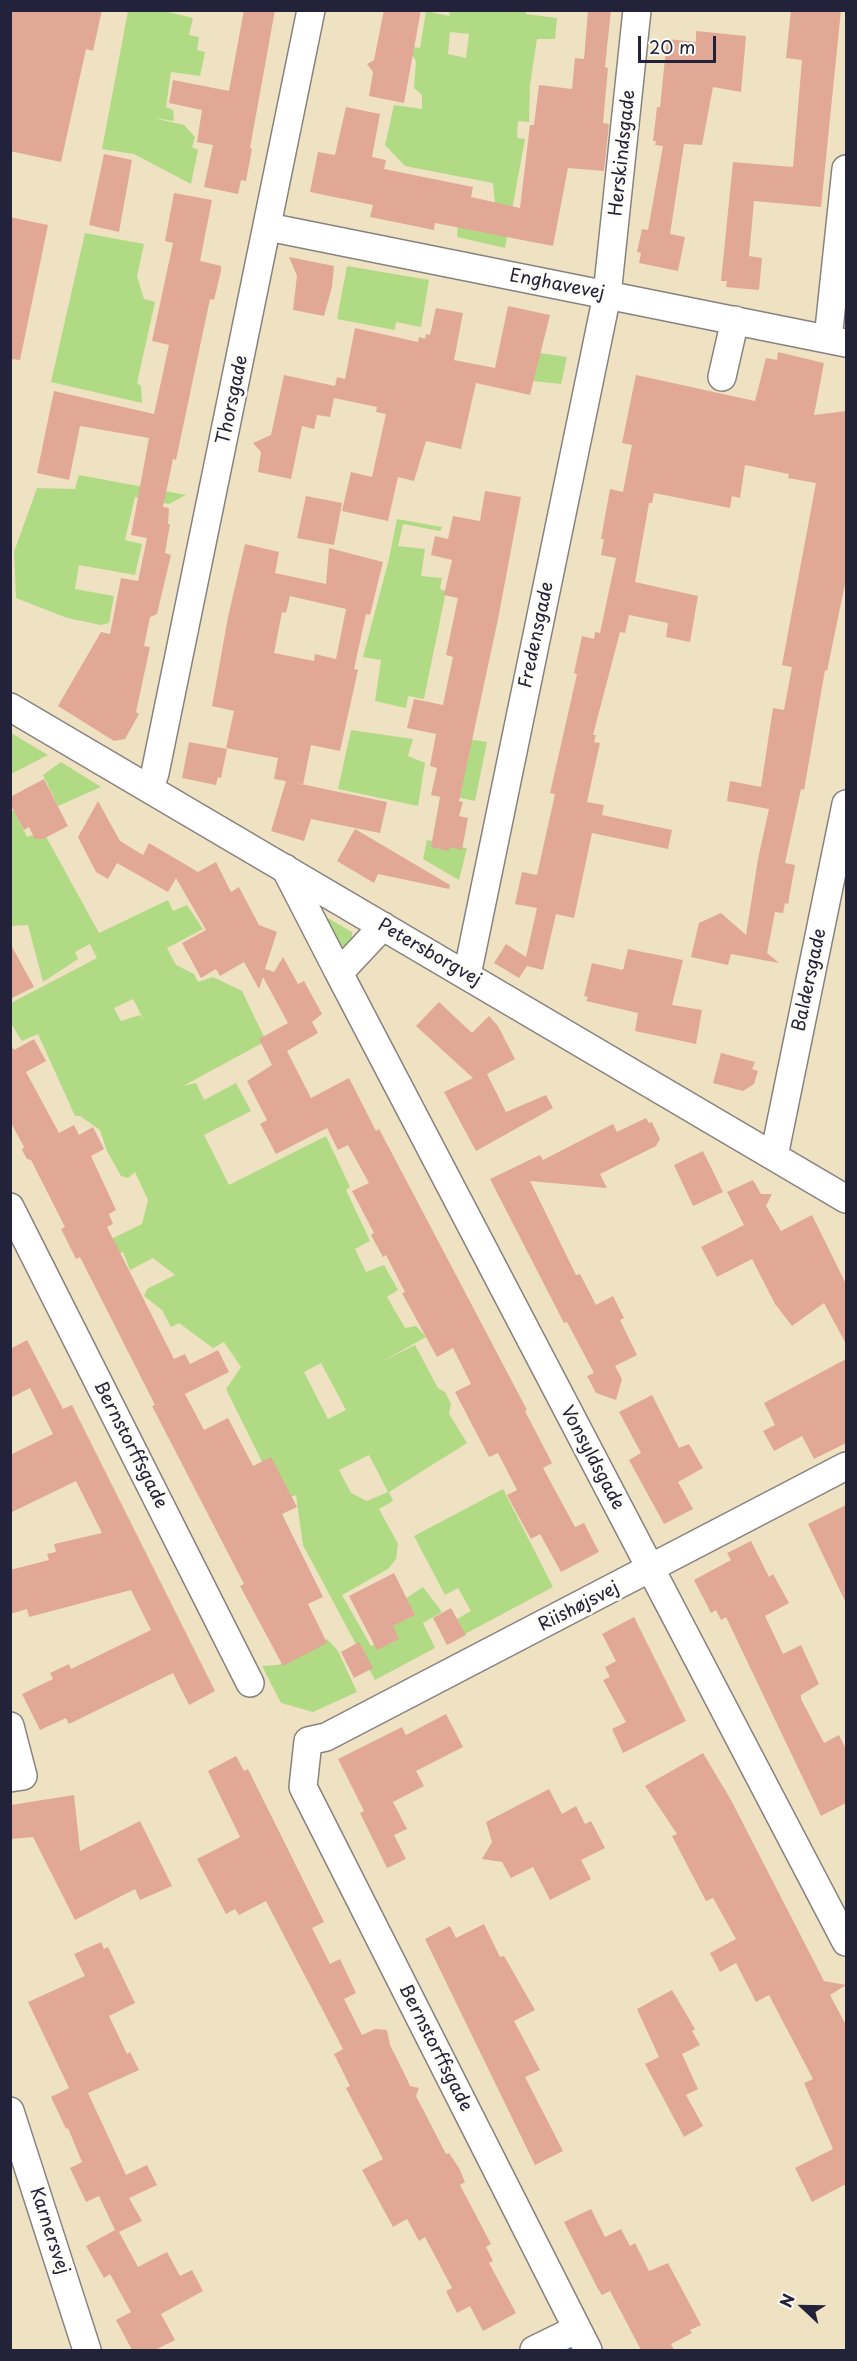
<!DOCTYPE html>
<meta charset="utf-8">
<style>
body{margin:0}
#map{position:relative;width:857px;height:2361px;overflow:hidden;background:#eee2c3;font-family:"Playpen Sans",sans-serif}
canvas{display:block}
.frame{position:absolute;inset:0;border:12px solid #22223b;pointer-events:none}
.north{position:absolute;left:773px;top:2277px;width:60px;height:60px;-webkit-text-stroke:4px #fdfcf7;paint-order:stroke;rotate:292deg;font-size:16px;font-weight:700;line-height:24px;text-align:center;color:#22223b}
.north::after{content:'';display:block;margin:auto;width:21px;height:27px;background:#22223b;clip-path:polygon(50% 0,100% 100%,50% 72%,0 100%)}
.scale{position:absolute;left:638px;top:36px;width:78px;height:27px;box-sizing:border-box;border:3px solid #22223b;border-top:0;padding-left:8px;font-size:18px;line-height:21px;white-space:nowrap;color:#22223b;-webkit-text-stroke:4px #fdfcf7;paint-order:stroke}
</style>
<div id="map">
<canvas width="857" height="2361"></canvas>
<div class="frame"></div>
<div class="north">N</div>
<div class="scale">20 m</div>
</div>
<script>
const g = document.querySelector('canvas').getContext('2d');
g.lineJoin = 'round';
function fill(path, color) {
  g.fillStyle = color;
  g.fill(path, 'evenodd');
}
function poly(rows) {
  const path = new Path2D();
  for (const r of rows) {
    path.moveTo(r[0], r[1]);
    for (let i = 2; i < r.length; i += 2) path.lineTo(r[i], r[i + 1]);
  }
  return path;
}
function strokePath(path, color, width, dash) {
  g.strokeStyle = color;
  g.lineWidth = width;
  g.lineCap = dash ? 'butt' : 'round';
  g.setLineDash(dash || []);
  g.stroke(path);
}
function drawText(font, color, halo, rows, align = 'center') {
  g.font = font + ' "Playpen Sans",sans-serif';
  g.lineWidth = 6;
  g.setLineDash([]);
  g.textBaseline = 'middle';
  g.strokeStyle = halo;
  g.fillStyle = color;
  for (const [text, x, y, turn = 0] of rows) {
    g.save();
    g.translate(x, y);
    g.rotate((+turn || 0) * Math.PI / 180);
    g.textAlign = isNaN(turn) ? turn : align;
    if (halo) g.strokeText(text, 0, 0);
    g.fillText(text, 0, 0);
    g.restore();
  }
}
fill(poly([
 [128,11,164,11,193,18,189,35,199,37,197,50,205,52,200,76,171,72,166,107,173,110,174,121,154,118,184,125,195,137,192,147,198,150,191,184,134,154,102,149],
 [426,11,449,16,450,11,526,11,526,14,557,18,555,39,537,39,530,85,529,122,518,121,517,138,525,139,505,248,457,237,458,224,495,204,493,183,405,166,385,145,394,105,422,109,422,95,414,88,416,61,406,46,420,48],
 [450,32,469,34,466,58,448,54],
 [85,233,144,244,137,276,144,299,155,302,137,383,141,386,142,403,51,382],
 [347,266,429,280,421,327,396,322,395,330,337,319],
 [540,353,567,357,561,384,533,381],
 [79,475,186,495,169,504,135,497,125,540,142,544,135,575,79,565,75,589,114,596,109,623,101,625,67,618,16,598,14,552,37,488,75,489],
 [397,519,442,527,440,531,403,524,398,546,425,549,421,576,442,578,440,589,446,591,424,699,408,696,406,708,375,701,381,660,363,657,389,559],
 [351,730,413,739,408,756,425,763,418,806,338,789],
 [11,733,48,755,11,774],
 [467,739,487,742,475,801,442,794],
 [61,762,101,787,58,806,43,775],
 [10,811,14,811,27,837,43,831,99,933,168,900,173,911,187,905,203,929,167,948,176,965,194,974,198,982,213,977,242,991,266,1041,183,1086,196,1083,204,1100,236,1083,251,1111,204,1135,229,1185,326,1136,350,1187,346,1190,370,1241,355,1249,366,1272,384,1265,398,1290,387,1297,405,1328,416,1326,426,1337,381,1362,415,1345,438,1388,445,1392,451,1404,449,1414,467,1443,389,1492,393,1501,379,1509,398,1544,396,1559,388,1569,342,1595,371,1646,392,1634,389,1628,411,1616,405,1599,423,1587,442,1612,423,1623,435,1648,375,1680,303,1545,296,1495,281,1500,226,1389,241,1367,224,1342,213,1348,179,1323,171,1327,162,1310,144,1296,147,1289,175,1275,153,1258,130,1270,123,1252,108,1259,101,1244,142,1224,148,1200,135,1172,128,1178,121,1176,107,1151,100,1130,80,1116,75,1116,38,1034,22,1041,10,1022,11,1003,97,958,90,944,75,952,78,959,43,982,28,925,11,926],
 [133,999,144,1020,140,1015,121,1021,114,1008],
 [321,1363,346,1410,328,1419,304,1372],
 [369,1455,388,1492,367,1501,351,1493,339,1470],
 [427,840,467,848,459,880,423,859],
 [319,913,352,932,352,940,338,951],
 [503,1489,553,1587,465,1634,457,1619,471,1611,458,1588,445,1595,414,1536],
 [327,1639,338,1651,357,1692,313,1712,281,1703,262,1666,278,1665]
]), '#b1da84');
fill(poly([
 [10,10,102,10,93,51,86,49,61,162,10,151],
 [244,10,275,10,250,148,252,149,246,181,241,180,238,194,204,187,213,145,197,142,202,110,169,103,173,80,229,91],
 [384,10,421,10,404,103,369,96,373,72,367,64,374,60],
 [588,10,611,10,605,67,608,68,603,123,609,124,604,171,568,168,553,246,435,223,434,230,370,217,373,205,310,192,318,152,335,155,346,107,380,114,372,157,386,160,384,169,473,187,471,197,520,208,530,125,534,125,539,85,572,89,575,58,584,59],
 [791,10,841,10,821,207,754,201,749,256,762,258,759,290,726,287,727,281,721,281,733,162,793,167,802,60,786,58],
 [696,31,746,36,741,92,713,87,702,145,684,144,670,234,685,237,678,271,639,263,641,253,637,252,642,229,648,230,663,146,655,145,656,141,653,141,657,107,660,107,667,39,696,42],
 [104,154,132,160,119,232,89,225],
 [174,193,212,200,200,261,221,266,221,271,214,300,210,299,176,460,173,459,163,507,169,508,168,524,170,524,165,553,171,555,157,614,150,617,144,646,150,647,136,712,139,714,125,739,114,741,58,706,101,632,110,634,121,578,138,581,147,538,131,535,149,438,80,426,69,480,37,473,54,391,154,414,169,345,152,341,173,243,165,241],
 [10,217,48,225,20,360,10,359],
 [289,257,334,266,332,287,324,316,293,310,297,276],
 [508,306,550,315,530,395,476,383,461,449,426,441,414,481,398,477,388,521,342,511,351,472,372,477,386,414,376,412,377,407,334,398,330,417,317,415,314,429,302,426,291,479,258,472,261,452,253,443,271,435,284,375,335,386,337,377,345,379,355,328,418,342,419,337,425,339,426,334,430,335,436,308,463,313,454,360,495,368],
 [778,352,824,363,814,415,846,411,846,579,827,671,825,670,804,790,801,789,785,863,795,865,788,904,785,903,783,913,775,912,767,953,779,963,731,954,728,965,691,957,699,923,721,913,746,935,758,859,769,809,727,801,730,781,761,787,773,708,784,710,792,667,782,665,816,483,788,478,789,474,745,465,740,498,732,496,730,508,654,493,652,503,649,503,635,582,698,596,690,642,666,637,668,623,629,615,625,633,620,632,593,735,596,735,594,742,600,743,587,802,604,805,602,815,672,830,668,849,592,833,574,918,556,914,543,970,527,966,519,978,494,963,506,944,526,957,537,908,515,904,522,872,537,875,555,794,550,793,577,674,574,673,582,636,594,639,595,632,600,633,616,558,601,555,604,539,601,539,610,489,623,492,632,445,622,443,636,375,755,401,766,358,777,360],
 [485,491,521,497,498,619,459,801,463,802,459,816,468,818,462,850,450,847,449,851,431,847,440,797,431,795,437,768,430,766,436,734,407,728,414,699,443,705,453,657,446,655,458,598,444,595,452,560,431,555,435,536,448,539,453,516,480,521],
 [306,496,342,503,334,545,297,538],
 [245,544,279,552,275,573,326,584,329,548,383,562,370,615,366,614,354,669,358,670,340,751,311,745,303,785,296,783,387,802,380,833,311,819,304,841,271,831,286,781,274,779,278,758,226,748,234,711,212,706,228,617],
 [290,596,346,609,336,659,315,654,314,661,274,653,282,612,286,613],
 [189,742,227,749,221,778,218,777,216,785,182,778],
 [44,779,68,826,43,839,35,839,29,827,24,830,10,804,10,797],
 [98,801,120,841,143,855,149,843,198,872,216,862,231,892,239,887,259,925,277,932,265,969,274,972,283,957,298,984,304,981,322,1014,312,1022,318,1033,287,1051,311,1098,349,1078,376,1131,379,1129,396,1161,527,1410,525,1411,552,1463,543,1468,575,1527,584,1523,599,1552,561,1572,540,1534,531,1539,507,1495,517,1490,498,1453,489,1457,455,1392,471,1384,453,1348,437,1357,402,1293,405,1292,386,1255,383,1257,371,1235,374,1233,352,1191,369,1183,348,1145,338,1150,327,1128,276,1154,260,1124,267,1120,247,1081,272,1065,259,1039,288,1023,263,977,259,989,244,962,220,976,216,969,201,978,182,943,206,930,176,878,168,892,117,863,108,879,96,872,78,837],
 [355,829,450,885,449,889,378,874,374,883,337,861],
 [10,943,34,987,10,999],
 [628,949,683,960,672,1005,702,1010,696,1044,635,1031,638,1013,586,1001,588,997,584,996,592,963,623,970],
 [439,1002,472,1033,489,1016,498,1026,515,1059,487,1074,506,1112,546,1095,553,1108,476,1151,444,1092,473,1078,416,1026],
 [34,1039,46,1061,26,1072,59,1133,74,1125,79,1135,93,1127,104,1149,91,1156,116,1210,109,1214,113,1224,107,1227,174,1359,185,1354,190,1364,218,1350,229,1372,185,1394,204,1430,228,1418,253,1466,271,1457,297,1507,282,1514,323,1597,308,1604,327,1643,283,1666,240,1586,244,1584,152,1406,155,1405,80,1257,76,1259,61,1229,65,1227,31,1160,27,1159,22,1150,24,1147,10,1121,10,1043,14,1050],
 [721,1053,755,1062,752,1069,758,1071,754,1084,743,1091,713,1083],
 [646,1118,649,1123,652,1122,660,1139,656,1146,600,1174,607,1188,530,1181,576,1275,580,1274,596,1305,613,1296,624,1318,620,1320,637,1355,615,1366,622,1379,616,1400,596,1393,587,1376,594,1373,567,1322,564,1323,490,1179,540,1155,543,1160,613,1124,617,1132],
 [703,1151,723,1192,693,1206,674,1165],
 [753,1180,761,1194,772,1194,766,1206,781,1231,812,1215,846,1284,846,1344,824,1303,792,1326,775,1304,752,1259,717,1277,701,1247,744,1225,727,1192],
 [27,1340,63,1409,72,1405,215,1691,189,1705,173,1673,69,1724,66,1718,40,1730,22,1694,53,1679,50,1673,69,1664,71,1669,151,1630,131,1590,29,1617,27,1609,10,1614,10,1570,49,1560,47,1554,56,1552,54,1544,102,1533,76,1481,10,1513,10,1455,53,1434,30,1388,10,1398,10,1349],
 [846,1359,846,1443,814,1459,802,1436,774,1451,763,1431,775,1425,764,1403],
 [652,1395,679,1448,689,1444,703,1468,678,1482,693,1509,664,1524,629,1460,641,1453,619,1412],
 [846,1505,846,1603,808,1524],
 [751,1541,769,1577,773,1574,789,1603,765,1616,783,1654,801,1645,819,1684,801,1695,801,1699,824,1743,839,1735,846,1749,846,1803,821,1816,726,1617,721,1620,716,1610,711,1613,694,1580,731,1560,727,1553],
 [394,1573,415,1615,393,1626,399,1639,377,1650,349,1596],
 [451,1608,466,1635,447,1645,433,1618],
 [634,1617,686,1721,623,1753,612,1729,626,1722,603,1680,610,1677,605,1667,616,1661,602,1634],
 [359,1642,373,1668,354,1678,341,1652],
 [446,1714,463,1747,416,1771,424,1786,393,1802,407,1829,394,1835,406,1859,387,1868,360,1813,364,1811,338,1759,402,1727,406,1735],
 [703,1753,731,1800,824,1981,846,1985,830,1995,846,2025,846,2184,812,2202,795,2168,833,2149,804,2083,813,2079,769,1995,756,2002,736,1963,720,1972,710,1953,736,1939,713,1898,706,1901,672,1836,677,1834,645,1786],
 [236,1756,244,1771,248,1769,324,1922,312,1928,330,1964,340,1959,356,1993,344,1999,362,2035,375,2029,387,2030,390,2045,405,2075,410,2086,419,2088,416,2096,446,2154,449,2153,459,2168,465,2182,460,2185,491,2244,486,2247,493,2261,489,2263,516,2313,483,2331,470,2306,457,2313,446,2291,452,2288,425,2237,419,2241,407,2219,393,2227,362,2170,383,2159,346,2088,350,2086,334,2054,343,2049,266,1901,239,1915,235,1909,226,1914,197,1859,240,1837,208,1771],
 [549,1789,562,1814,576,1806,585,1824,591,1821,605,1848,581,1860,591,1879,550,1900,533,1867,511,1878,502,1862,482,1859,492,1842,486,1822],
 [74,1795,80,1851,140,1821,172,1886,140,1900,135,1889,75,1920,33,1837,11,1839,11,1805],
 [484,1924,500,1957,504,1956,535,2010,514,2021,540,2070,525,2077,563,2151,535,2165,425,1939,450,1926,456,1938],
 [101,1942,104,1949,108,1947,135,2003,109,2016,127,2054,130,2052,139,2070,88,2093,126,2175,147,2165,157,2185,129,2198,142,2221,119,2232,138,2267,167,2252,180,2276,192,2270,203,2291,161,2314,175,2340,155,2350,132,2350,116,2320,131,2312,110,2274,104,2278,86,2246,115,2230,99,2196,86,2202,70,2168,82,2162,68,2128,66,2129,51,2097,69,2088,28,2002,85,1976,74,1954],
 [672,1990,695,2029,692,2031,700,2045,682,2054,698,2089,686,2095,703,2126,684,2137,645,2064,659,2057,637,2009],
 [591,2209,605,2237,621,2229,630,2246,635,2243,649,2271,668,2263,701,2325,690,2330,692,2333,671,2344,674,2350,641,2350,610,2291,602,2295,598,2289,564,2222]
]), '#e2a896');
const minor = poly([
 [268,227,846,343],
 [828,339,846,169],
 [722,377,735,320],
 [10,707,846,1199],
 [150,788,155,773,311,10],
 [285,868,339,973],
 [383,926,339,973,846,1942],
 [467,975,607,295,637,10],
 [774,1156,846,804],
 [10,1207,250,1683],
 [10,1726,23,1776,10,1778],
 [10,2111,87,2350],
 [534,2350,577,2329],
 [588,2350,303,1787,308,1741,326,1737,846,1466]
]);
strokePath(minor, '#88827f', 30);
strokePath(minor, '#fff', 27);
drawText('18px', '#22223b', '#fdfcf7', [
 ["Herskindsgade",623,153,-84],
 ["Enghavevej",557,285,11],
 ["Thorsgade",233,400,-78],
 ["Fredensgade",537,635,-78],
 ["Petersborgvej",429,953,30],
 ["Baldersgade",810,980,-78],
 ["Bernstorffsgade",130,1445,63],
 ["Vonsyldsgade",592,1458,62],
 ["Riishøjsvej",579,1607,-27],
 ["Bernstorffsgade",435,2048,63],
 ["Karnersvej",49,2231,72]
]);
</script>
